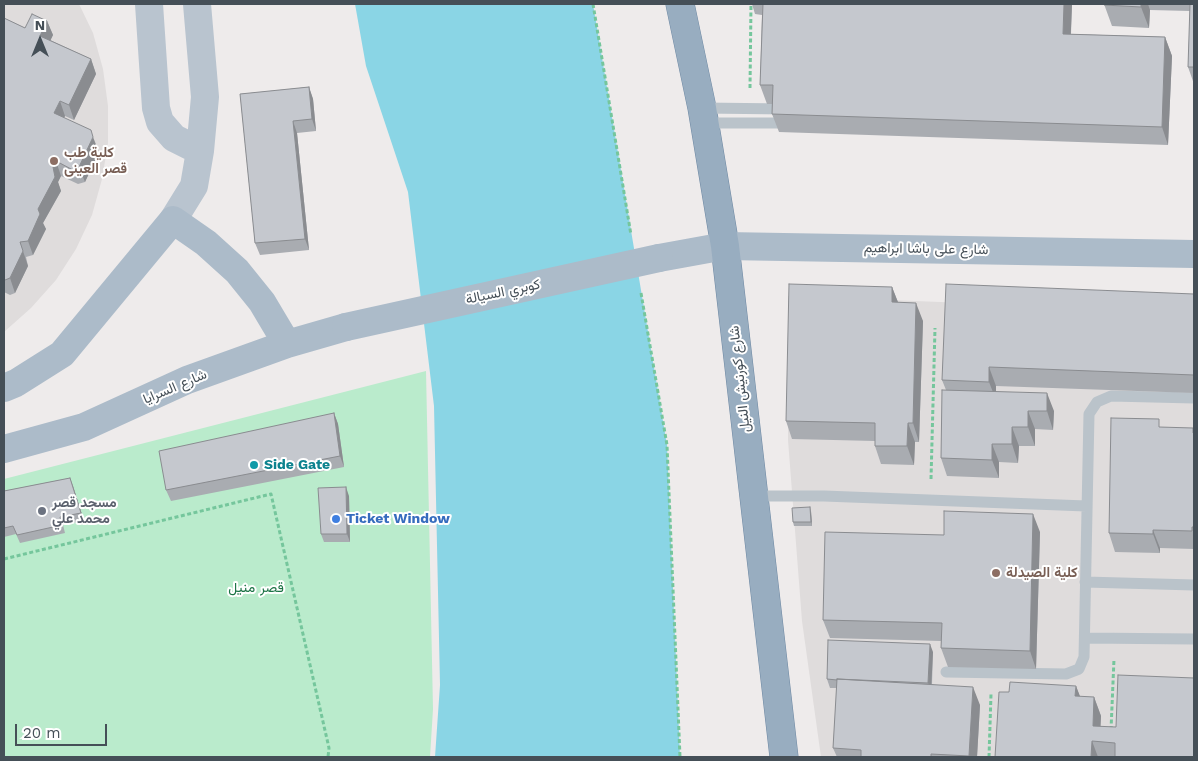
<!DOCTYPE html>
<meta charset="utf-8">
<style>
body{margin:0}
#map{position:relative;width:1198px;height:761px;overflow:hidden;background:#eeebeb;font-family:"Work Sans",sans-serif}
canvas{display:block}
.frame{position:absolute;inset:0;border:5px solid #454f57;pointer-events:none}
.north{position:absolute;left:15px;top:15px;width:50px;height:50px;-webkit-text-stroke:4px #fff;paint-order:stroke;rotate:0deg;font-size:14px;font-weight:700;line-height:20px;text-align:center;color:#454f57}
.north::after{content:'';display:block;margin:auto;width:18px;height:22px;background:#454f57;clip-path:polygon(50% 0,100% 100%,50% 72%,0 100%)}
.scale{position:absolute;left:15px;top:724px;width:92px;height:22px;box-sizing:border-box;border:2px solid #454f57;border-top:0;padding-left:6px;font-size:15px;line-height:18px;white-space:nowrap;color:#454f57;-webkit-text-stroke:4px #fff;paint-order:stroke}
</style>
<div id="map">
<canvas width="1198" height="761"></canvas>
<div class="frame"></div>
<div class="north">N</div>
<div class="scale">20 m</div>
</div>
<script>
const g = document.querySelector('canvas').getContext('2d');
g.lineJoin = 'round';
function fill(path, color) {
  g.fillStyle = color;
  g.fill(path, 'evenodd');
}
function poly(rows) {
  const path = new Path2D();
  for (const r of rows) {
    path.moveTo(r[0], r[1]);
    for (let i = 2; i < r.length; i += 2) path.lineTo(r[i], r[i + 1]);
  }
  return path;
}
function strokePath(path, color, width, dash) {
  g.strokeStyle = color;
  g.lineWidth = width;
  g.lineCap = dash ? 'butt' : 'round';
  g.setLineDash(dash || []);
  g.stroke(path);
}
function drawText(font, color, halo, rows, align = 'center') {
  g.font = font + ' "Work Sans",Vazirmatn,sans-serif';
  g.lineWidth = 4;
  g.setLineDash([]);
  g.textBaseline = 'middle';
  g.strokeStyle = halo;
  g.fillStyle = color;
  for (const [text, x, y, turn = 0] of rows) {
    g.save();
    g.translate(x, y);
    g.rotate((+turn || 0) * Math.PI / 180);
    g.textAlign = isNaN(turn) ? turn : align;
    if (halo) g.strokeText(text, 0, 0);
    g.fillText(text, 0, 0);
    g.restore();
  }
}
fill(poly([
 [4,4,79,4,93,33,103,69,108,106,108,143,102,179,92,215,76,249,56,280,31,308,4,332],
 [788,296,1194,312,1194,757,821,757,802,621,788,440]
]), '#dfdcdc');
fill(poly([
 [426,371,433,709,430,757,4,757,4,479]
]), '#baebcc');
fill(poly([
 [355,4,593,4,667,445,680,757,435,757,440,685,434,406,408,192,366,66]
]), '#8ad5e5');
const trunk = poly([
 [680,4,702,108,725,246,784,757]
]);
strokePath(trunk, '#708aa4', 29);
strokePath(poly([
 [593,4,631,235],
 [750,88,751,4],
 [641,293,667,445,680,757],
 [931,479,935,328],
 [4,559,271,494,329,748,328,757],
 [1111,730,1114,659],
 [989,757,991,694]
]), '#75c69c', 3, [4, 2.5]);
strokePath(poly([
 [702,108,788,109],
 [705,123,789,123],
 [754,496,824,496,1086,506],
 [1085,582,1194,585],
 [1085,638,1194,639],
 [946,672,1066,674,1079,669,1084,657,1089,414,1097,402,1111,396,1194,398]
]), '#bac3ca', 11);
strokePath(poly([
 [149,4,156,108,160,122,174,138,200,151],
 [173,220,194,186,200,151,205,97,197,4]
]), '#b9c4cf', 28);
strokePath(poly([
 [659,258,725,246,1194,254],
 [4,388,16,383,62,354,173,220,206,243,237,271,262,302,287,344],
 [4,449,84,427,187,380,287,344,346,327]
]), '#acbbc9', 28);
strokePath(trunk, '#98adc0', 28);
strokePath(poly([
 [346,327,659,258]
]), '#acbbc9', 28);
fill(poly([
 [752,4,1072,4,1071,34,1165,37,1172,56,1168,145,779,132,772,114,772,104,767,104,760,85,762,15,755,14],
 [1104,4,1194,4,1194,84,1188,67,1190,11,1150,10,1149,28,1112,26],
 [4,18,25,28,47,21,53,35,50,40,91,59,96,74,74,120,65,116,64,118,99,152,85,182,78,184,61,176,58,182,61,191,43,223,46,229,33,255,26,257,28,266,15,293,10,295,4,292],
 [309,87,313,99,316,131,297,133,309,250,260,255,255,243,240,94],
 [892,287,898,302,923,321,919,442,915,442,914,465,881,464,875,446,875,441,792,439,786,421],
 [1194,294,1194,393,996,386,996,392,1054,411,1053,430,1035,429,1035,446,1019,446,1018,463,999,462,999,478,947,476,941,458,946,390,942,380],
 [334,413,338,424,344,467,171,501,166,490],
 [1162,427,1194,432,1194,549,1160,548,1160,553,1115,552,1109,533],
 [70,478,84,521,63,525,65,533,20,543,16,534,4,537,4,491],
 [349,496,350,542,324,542,321,534],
 [811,511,812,526,794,526,793,522],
 [1040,532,1036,669,948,667,941,648,941,641,830,638,823,620,944,535],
 [933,652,932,684,980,705,977,757,837,757,833,748,837,688,830,688,827,679],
 [1076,686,1080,697,1094,697,1101,716,1100,726,1194,757,995,757,1009,692]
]), '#a9acb1');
fill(poly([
 [1064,4,1072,4,1070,52,1063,34],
 [1141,4,1148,4,1150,10,1149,28,1141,7],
 [47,21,53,35,46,50,40,36],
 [1165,37,1172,56,1168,145,1162,127],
 [91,59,96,74,74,120,69,105],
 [309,87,313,99,316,131,312,119],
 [60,101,65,116,59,128,54,113],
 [293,121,297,133,309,250,305,239],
 [93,137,99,152,85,182,79,167],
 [56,161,61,176,58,182,61,191,43,223,46,229,33,255,28,241,38,209,53,167],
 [20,242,28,266,15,293,10,278],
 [892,287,899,305,892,302],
 [916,303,923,321,919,442,913,423],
 [989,367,996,386,996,400,989,382],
 [1047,393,1054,411,1053,430,1047,411],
 [1028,411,1035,429,1035,446,1028,427],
 [334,413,338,424,344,467,340,456],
 [908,423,915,442,914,465,907,446],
 [1012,427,1019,446,1018,463,1012,444],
 [992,444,999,462,999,478,992,460],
 [70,478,73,486,84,521,81,513],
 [346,487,349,496,350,542,347,534],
 [810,507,811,511,812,526,811,522],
 [1033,514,1040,532,1036,669,1030,651],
 [1153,530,1160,548,1160,553,1153,534],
 [930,644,933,652,931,691,928,683],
 [1076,686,1083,704,1075,696],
 [973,687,980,705,977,757,969,757,969,756],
 [1094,697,1101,716,1100,742,1093,726],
 [1092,741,1098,757,1091,757]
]), '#8a8c90');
const building = poly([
 [763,4,1064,4,1063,34,1165,37,1162,127,772,114,773,85,760,85,763,4],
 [1104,4,1141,4,1141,7,1104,5,1104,4],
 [1190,4,1194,4,1194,67,1188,67,1190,4],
 [32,14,47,21,40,36,91,59,69,105,60,101,54,113,91,130,93,137,79,167,73,170,56,161,53,167,55,177,38,209,40,214,28,241,20,242,23,251,10,278,5,280,4,280,4,18,25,28,32,14],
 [309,87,312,119,293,121,305,239,255,243,240,94,309,87],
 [789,284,892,287,892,302,916,303,913,423,908,423,907,446,875,446,875,423,786,421,789,284],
 [946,284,1194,294,1194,375,989,367,989,382,942,380,946,284],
 [942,390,1047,393,1047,411,1028,411,1028,427,1012,427,1012,444,992,444,992,460,941,458,942,390],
 [334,413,340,456,166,490,159,451,334,413],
 [1111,418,1159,419,1159,427,1193,428,1193,433,1194,433,1194,527,1192,527,1192,531,1153,530,1153,534,1109,533,1111,418],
 [70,478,81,513,60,517,62,525,17,535,13,526,4,528,4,491,70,478],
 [346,487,347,534,321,534,318,488,346,487],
 [810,507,811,522,793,522,792,508,810,507],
 [944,511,1033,514,1030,651,941,648,942,623,823,620,825,532,944,535,944,511],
 [828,640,930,644,928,683,837,679,837,680,827,679,828,640],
 [1118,675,1194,678,1194,757,1115,757,1115,743,1092,741,1091,757,995,757,999,692,1009,692,1010,682,1076,686,1075,696,1094,697,1093,726,1116,727,1118,675],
 [837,679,973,687,969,756,931,754,931,757,861,757,861,750,833,748,837,679]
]);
fill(building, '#c5c8ce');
strokePath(building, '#8a8c90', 1);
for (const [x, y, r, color] of [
 [54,161,5,"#8d6e63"],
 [254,465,5,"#0f9aa8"],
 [42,511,5,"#6b7280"],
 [336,519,5,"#3f7fe0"],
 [996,573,5,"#8d6e63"]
]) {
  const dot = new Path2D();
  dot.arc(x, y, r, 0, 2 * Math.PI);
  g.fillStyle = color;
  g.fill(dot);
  strokePath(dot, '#fff', 2);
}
drawText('bold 14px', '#785e54', '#fff', [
 ["كلية طب",64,153],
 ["قصر العينى",64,169],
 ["كلية الصيدلة",1006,573]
], 'left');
drawText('14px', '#454f57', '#fff', [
 ["شارع على باشا ابراهيم",926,249,1],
 ["كوبري السيالة",503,292,-12],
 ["شارع كورنيش النيل",740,379,-96],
 ["شارع السرايا",175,387,-23]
]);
drawText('bold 14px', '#0d838f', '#fff', [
 ["Side Gate",264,465]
], 'left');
drawText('bold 14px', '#5b616d', '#fff', [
 ["مسجد قصر",52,503],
 ["محمد علي",52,519]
], 'left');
drawText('bold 14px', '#366cbe', '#fff', [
 ["Ticket Window",346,519]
], 'left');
drawText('14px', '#1b7345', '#fff', [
 ["قصر منيل",256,588]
]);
</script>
